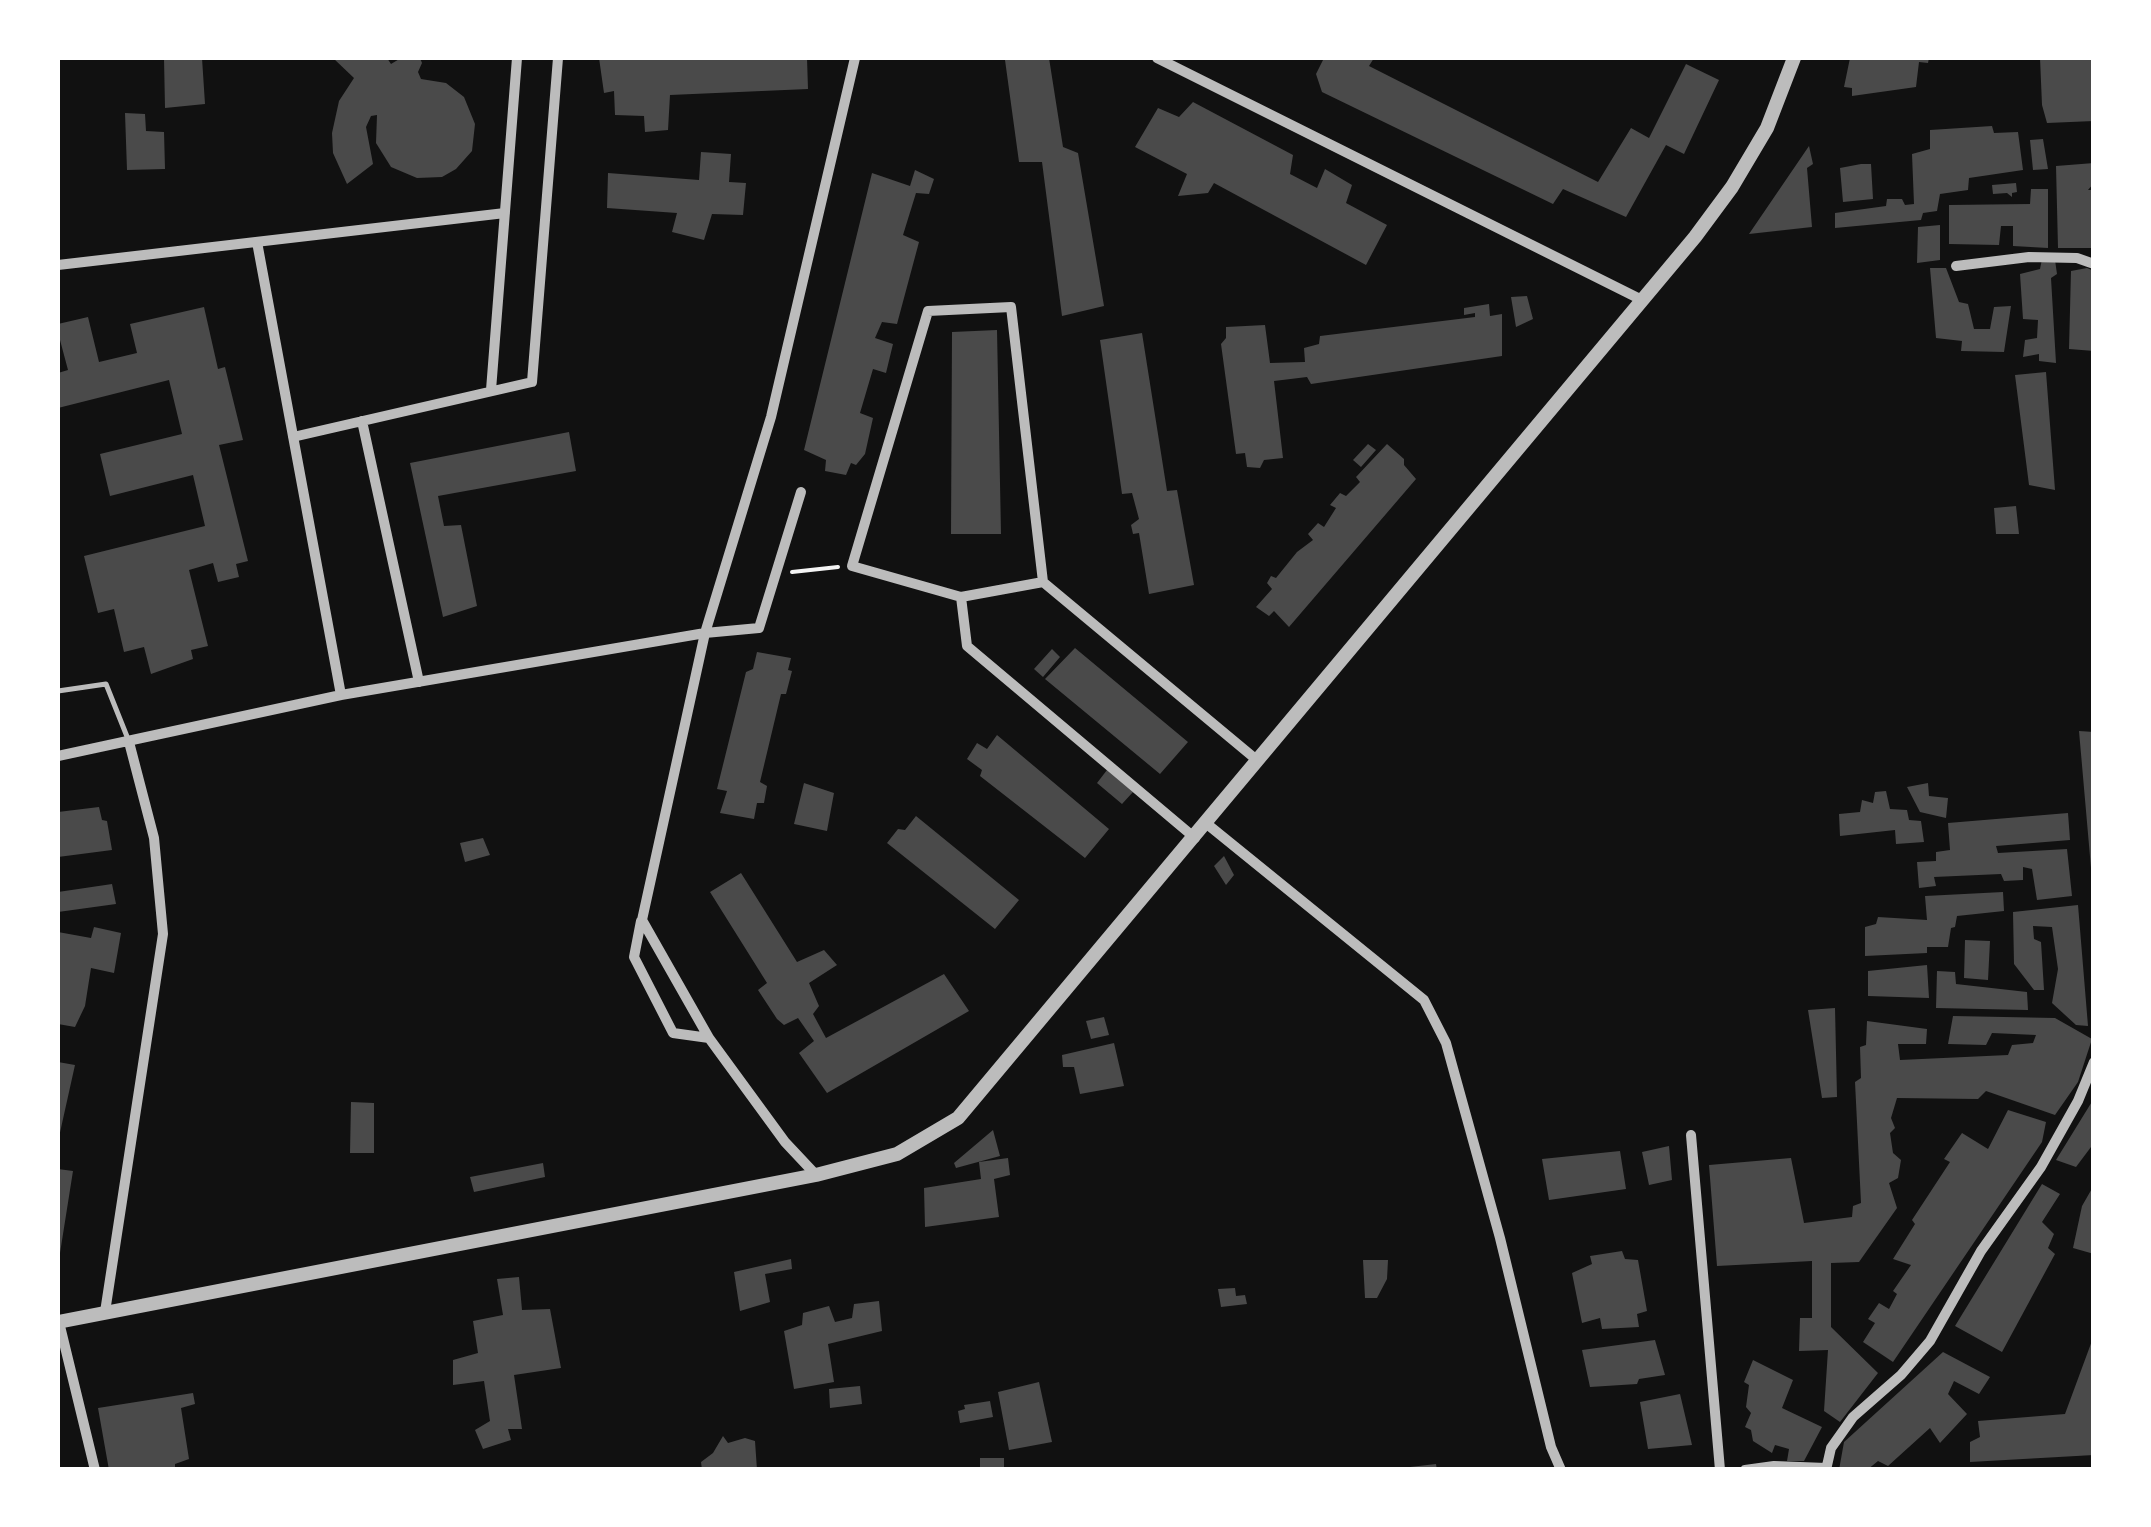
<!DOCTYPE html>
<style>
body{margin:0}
#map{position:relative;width:2151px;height:1527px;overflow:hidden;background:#111;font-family:"Source Serif 4",serif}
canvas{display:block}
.frame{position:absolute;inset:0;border:60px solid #fff;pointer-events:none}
</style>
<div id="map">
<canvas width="2151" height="1527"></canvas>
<div class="frame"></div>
</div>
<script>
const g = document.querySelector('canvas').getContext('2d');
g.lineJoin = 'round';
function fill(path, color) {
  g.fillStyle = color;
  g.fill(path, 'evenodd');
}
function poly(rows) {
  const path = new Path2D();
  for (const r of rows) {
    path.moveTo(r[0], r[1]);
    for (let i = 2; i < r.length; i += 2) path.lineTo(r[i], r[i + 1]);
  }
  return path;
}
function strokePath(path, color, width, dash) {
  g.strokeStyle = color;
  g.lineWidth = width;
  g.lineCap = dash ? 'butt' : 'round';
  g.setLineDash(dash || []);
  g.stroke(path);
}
fill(poly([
 [164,58,202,58,205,104,165,108],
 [333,58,387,58,391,64,401,58,420,58,422,63,418,72,421,79,446,83,464,97,475,124,472,151,456,169,442,177,417,178,391,167,376,143,377,115,371,116,366,127,373,164,347,184,333,153,332,133,339,101,354,78],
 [599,58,807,58,808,89,670,95,668,130,645,132,644,116,615,115,614,91,604,93],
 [1049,58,1063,147,1078,153,1104,306,1062,316,1042,162,1019,162,1005,60],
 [1324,58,1374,58,1369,66,1598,182,1631,128,1649,138,1686,64,1719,80,1684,154,1666,145,1626,217,1563,189,1553,204,1322,92,1316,74],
 [1850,58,1929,58,1928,63,1919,62,1916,87,1852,96,1852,88,1844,87],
 [2040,58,2091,58,2094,121,2047,123,2042,105],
 [1193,102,1293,155,1290,174,1317,188,1325,169,1352,185,1346,203,1387,225,1366,265,1214,183,1208,193,1178,196,1187,174,1135,147,1158,108,1179,117],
 [125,113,145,114,146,131,164,132,165,169,127,170],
 [1992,126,1994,133,2018,132,2023,170,1969,178,1968,190,1940,194,1937,211,1923,213,1921,220,1835,228,1835,213,1886,206,1887,199,1902,199,1905,205,1914,204,1912,154,1930,149,1930,130],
 [2043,139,2048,169,2033,170,2030,140],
 [1809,146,1813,164,1807,168,1812,227,1749,234],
 [701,152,731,154,729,182,746,183,743,215,712,214,704,240,672,232,677,213,607,208,608,173,699,180],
 [2094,163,2094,183,2088,190,2094,190,2094,248,2058,248,2056,166],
 [1861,164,1871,164,1873,199,1843,202,1840,168],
 [915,170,934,179,929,194,916,193,903,235,919,242,897,324,882,322,875,338,893,344,886,373,873,369,860,413,873,418,865,454,856,465,851,463,846,475,825,471,826,460,804,450,872,173,910,186],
 [2016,183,2017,192,2012,193,2012,197,2007,193,1993,194,1992,185],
 [2031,189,2048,189,2048,248,2013,246,2013,226,2001,226,1999,245,1949,244,1949,205,2030,204],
 [1940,225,1940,260,1917,263,1918,227],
 [2042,259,2055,260,2057,274,2051,278,2056,363,2039,361,2039,354,2023,357,2025,340,2037,338,2038,320,2023,319,2020,274,2040,269],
 [1930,268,1946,268,1959,302,1968,304,1974,329,1990,329,1994,307,2011,306,2004,352,1961,351,1962,341,1936,338],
 [2087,268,2094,271,2094,351,2069,349,2071,271],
 [1527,296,1533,319,1516,327,1511,297],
 [1489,304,1490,316,1502,314,1502,356,1311,384,1307,377,1274,381,1283,458,1264,460,1260,468,1247,467,1245,453,1236,454,1221,344,1226,338,1226,327,1265,325,1270,363,1305,362,1304,348,1319,344,1320,336,1475,317,1475,313,1464,315,1464,308],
 [204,307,218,369,225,367,243,440,219,445,248,561,236,564,239,577,218,582,213,563,189,570,208,646,191,650,193,659,151,674,144,647,124,652,114,609,98,613,84,556,205,526,193,475,110,496,100,454,182,434,169,380,58,408,58,373,68,370,60,340,58,341,58,324,88,317,99,362,137,353,130,324],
 [997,330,1001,534,951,534,952,332],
 [1142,333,1167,491,1177,490,1194,585,1149,594,1139,533,1133,534,1131,525,1139,519,1132,493,1122,494,1100,340],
 [2046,372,2055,490,2029,485,2015,375],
 [569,432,576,471,438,496,444,526,461,525,477,606,443,617,410,463],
 [1368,444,1376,450,1361,467,1353,460],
 [1387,444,1404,459,1404,465,1416,479,1289,627,1274,611,1269,616,1256,607,1272,589,1267,583,1271,576,1276,578,1297,552,1313,540,1308,534,1318,523,1324,527,1336,508,1330,505,1340,493,1346,496,1360,482,1356,477],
 [2016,506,2019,534,1996,534,1994,508],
 [1075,648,1188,742,1160,774,1045,679],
 [1052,649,1060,657,1043,677,1034,669],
 [757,652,791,658,788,670,792,671,786,694,781,694,760,782,767,786,764,803,757,803,754,819,720,813,727,791,717,789,746,672,753,669],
 [2079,731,2094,732,2094,868,2091,868],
 [997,735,1109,829,1085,858,980,776,982,770,967,759,977,743,987,749],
 [1107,770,1133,792,1122,804,1097,783],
 [804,783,834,793,827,831,794,824],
 [1928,783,1929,796,1948,798,1946,818,1920,812,1907,787],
 [1886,791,1890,809,1907,810,1909,820,1921,821,1924,842,1896,844,1895,830,1840,836,1839,814,1860,812,1862,800,1873,803,1875,792],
 [99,807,102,820,107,821,112,850,58,857,58,812],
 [2068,813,2070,840,1996,846,1998,853,2067,849,2072,896,2037,900,2032,869,2023,867,2023,880,2004,881,2001,874,1934,877,1936,886,1919,888,1917,862,1936,861,1936,852,1950,850,1948,823],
 [916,816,1019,900,995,929,887,843,898,829,905,830],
 [483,838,490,855,465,862,460,843],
 [1224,856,1234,875,1226,885,1214,866],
 [741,873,797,962,824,950,837,965,809,983,819,1006,813,1014,826,1038,944,974,969,1011,827,1093,799,1053,814,1041,798,1018,784,1025,777,1019,758,990,767,983,710,892],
 [112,884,116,904,58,912,58,892],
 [2003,892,2004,911,1957,916,1955,927,1951,928,1948,947,1927,947,1927,953,1865,956,1865,927,1876,924,1878,917,1927,920,1925,896],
 [2078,905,2088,1026,2076,1025,2052,1003,2058,969,2052,927,2033,926,2034,939,2041,942,2044,990,2034,990,2014,964,2013,912],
 [94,927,121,933,114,973,91,968,85,1006,75,1027,58,1024,58,932,91,938],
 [1965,940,1990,941,1988,980,1964,978],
 [1927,965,1929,998,1868,996,1868,971],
 [1937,971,1955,972,1956,984,2027,992,2028,1010,1936,1008],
 [1835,1008,1837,1097,1822,1098,1808,1010],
 [1953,1016,2055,1018,2092,1039,2078,1082,2055,1115,1986,1091,1978,1099,1897,1098,1891,1118,1895,1128,1890,1133,1893,1153,1901,1160,1898,1178,1889,1183,1897,1208,1859,1262,1831,1263,1831,1327,1878,1373,1840,1422,1824,1411,1828,1350,1799,1351,1800,1318,1812,1318,1812,1261,1717,1266,1709,1165,1791,1158,1804,1223,1852,1217,1853,1206,1861,1203,1855,1082,1861,1078,1860,1047,1866,1045,1867,1021,1927,1029,1926,1044,1898,1044,1900,1060,2008,1055,2012,1045,2033,1043,2036,1035,1992,1033,1986,1045,1948,1044],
 [1104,1017,1109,1035,1091,1039,1086,1021],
 [1114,1043,1124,1086,1080,1094,1074,1067,1063,1067,1062,1055],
 [58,1062,75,1065,59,1137,58,1137],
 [2093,1100,2094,1143,2076,1167,2056,1160],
 [351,1102,374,1103,374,1153,350,1153],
 [2008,1110,2046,1122,2042,1142,1893,1362,1863,1342,1875,1323,1868,1319,1879,1303,1889,1309,1897,1294,1893,1291,1911,1265,1893,1259,1915,1224,1912,1220,1950,1162,1944,1159,1962,1133,1988,1149],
 [993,1130,1000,1156,956,1168,954,1163],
 [1669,1146,1672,1180,1649,1185,1642,1152],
 [1620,1151,1626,1189,1549,1200,1542,1159],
 [1008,1158,1010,1175,994,1179,999,1217,925,1227,924,1188,981,1179,979,1162],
 [543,1163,545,1177,474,1192,470,1177],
 [58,1169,73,1171,60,1253,58,1253],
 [2042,1184,2060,1194,2042,1222,2054,1234,2048,1248,2055,1254,2002,1352,1955,1326],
 [2094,1185,2094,1254,2073,1248,2082,1206],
 [1622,1251,1625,1259,1638,1260,1647,1311,1637,1314,1639,1327,1602,1329,1600,1318,1582,1323,1572,1273,1592,1264,1590,1256],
 [791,1259,792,1269,765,1274,770,1302,740,1311,734,1272],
 [1363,1260,1388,1260,1387,1279,1377,1298,1365,1298],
 [519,1277,522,1310,550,1309,561,1368,514,1375,522,1429,508,1429,511,1440,483,1449,475,1430,490,1421,484,1381,453,1385,453,1360,478,1353,473,1321,503,1315,497,1279],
 [1235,1288,1236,1296,1245,1295,1247,1304,1221,1307,1218,1289],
 [879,1301,882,1331,828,1344,834,1382,794,1389,784,1331,802,1325,803,1313,829,1306,835,1322,852,1318,854,1304],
 [2093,1338,2094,1455,1970,1462,1970,1442,1980,1437,1978,1421,2065,1414],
 [1655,1340,1665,1375,1639,1379,1637,1384,1590,1387,1582,1350],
 [1943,1352,1990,1377,1979,1394,1954,1381,1948,1394,1967,1414,1940,1443,1930,1428,1888,1466,1878,1461,1867,1470,1839,1470,1844,1442],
 [1753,1360,1793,1380,1782,1408,1822,1427,1804,1461,1787,1461,1789,1449,1775,1445,1772,1453,1753,1441,1751,1430,1745,1427,1751,1413,1746,1407,1749,1385,1744,1382],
 [1039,1382,1052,1442,1009,1450,998,1392],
 [860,1386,862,1404,830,1408,829,1389],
 [193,1393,195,1404,181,1408,189,1459,175,1464,175,1470,109,1470,98,1408],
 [1680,1394,1692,1445,1648,1449,1640,1402],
 [990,1401,993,1417,960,1423,958,1411,965,1409,964,1405],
 [723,1436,728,1443,745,1438,755,1441,757,1470,702,1470,701,1462,713,1453],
 [980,1458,1004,1458,1004,1470,980,1470],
 [1436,1464,1437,1470,1410,1470,1410,1467]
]), '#4a4a4a');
strokePath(poly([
 [792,572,838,567]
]), '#f5f5f5', 4);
strokePath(poly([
 [58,691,106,684,128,739]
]), '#bcbcbc', 5);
strokePath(poly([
 [1157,58,1642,300],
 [257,242,341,695],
 [58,265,505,213],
 [1956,266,2029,257,2077,258,2094,264],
 [491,390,517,58],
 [362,421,419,682],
 [293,437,532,382,558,58],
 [1043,582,1011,307,928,311,852,566,961,597,1043,582,1258,761],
 [961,597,967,646,1195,838],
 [58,756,341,695,705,633,759,628,801,492],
 [1207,824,1424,1000,1446,1043,1500,1238,1551,1447,1561,1470],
 [641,921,634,957,673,1033,709,1038],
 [1691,1135,1720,1470],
 [816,1175,785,1142,709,1038,642,920,705,633,771,417,855,58],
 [105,1312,163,934,154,838,129,742],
 [59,1322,95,1470],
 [1745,1470,1774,1466,1826,1468],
 [1826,1470,1831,1448,1853,1417,1901,1375,1930,1341,1981,1251,2041,1167,2078,1101,2094,1062]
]), '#bcbcbc', 10);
strokePath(poly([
 [58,1322,816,1175,897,1154,958,1118,1695,237,1732,187,1767,128,1794,58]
]), '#bcbcbc', 14);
</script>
